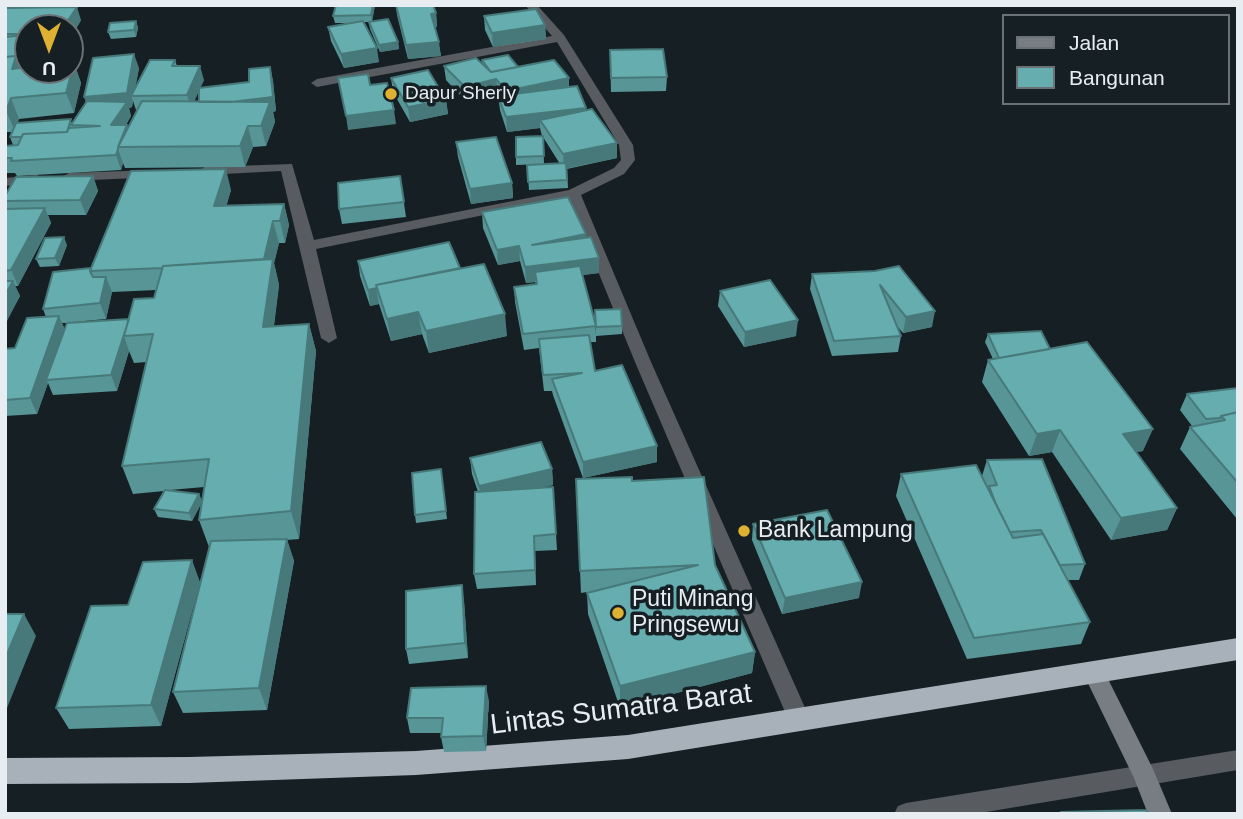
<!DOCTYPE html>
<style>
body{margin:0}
#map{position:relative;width:1243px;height:819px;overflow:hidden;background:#162024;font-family:Helvetica,sans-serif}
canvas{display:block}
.frame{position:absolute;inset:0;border:7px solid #e7edf0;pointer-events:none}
.legend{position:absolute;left:1002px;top:14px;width:228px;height:91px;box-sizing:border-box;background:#162024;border:2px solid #6a7276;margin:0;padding:9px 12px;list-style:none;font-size:21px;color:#e7edf0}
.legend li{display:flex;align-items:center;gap:14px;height:35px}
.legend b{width:35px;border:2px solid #6a7276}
.north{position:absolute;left:14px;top:14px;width:70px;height:70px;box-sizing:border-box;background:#162024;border:2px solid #6a7276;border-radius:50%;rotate:180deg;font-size:19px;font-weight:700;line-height:28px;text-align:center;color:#e7edf0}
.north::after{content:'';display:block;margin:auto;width:24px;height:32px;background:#deb133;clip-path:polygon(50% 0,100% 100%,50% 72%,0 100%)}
</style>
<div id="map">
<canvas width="1243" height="819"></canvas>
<div class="frame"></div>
<ul class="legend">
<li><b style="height:9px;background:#787d83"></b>Jalan</li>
<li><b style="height:19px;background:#65adaf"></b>Bangunan</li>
</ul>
<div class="north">U</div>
</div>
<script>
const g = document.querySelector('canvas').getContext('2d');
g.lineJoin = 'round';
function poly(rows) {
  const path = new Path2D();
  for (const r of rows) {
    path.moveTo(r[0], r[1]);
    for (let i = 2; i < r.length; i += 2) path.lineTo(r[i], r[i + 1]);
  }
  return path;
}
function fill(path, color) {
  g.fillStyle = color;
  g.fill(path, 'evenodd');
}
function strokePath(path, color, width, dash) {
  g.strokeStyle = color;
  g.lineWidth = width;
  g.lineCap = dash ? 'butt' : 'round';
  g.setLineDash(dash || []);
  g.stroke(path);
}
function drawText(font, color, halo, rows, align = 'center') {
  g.font = font + ' Helvetica,sans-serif';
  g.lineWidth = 7;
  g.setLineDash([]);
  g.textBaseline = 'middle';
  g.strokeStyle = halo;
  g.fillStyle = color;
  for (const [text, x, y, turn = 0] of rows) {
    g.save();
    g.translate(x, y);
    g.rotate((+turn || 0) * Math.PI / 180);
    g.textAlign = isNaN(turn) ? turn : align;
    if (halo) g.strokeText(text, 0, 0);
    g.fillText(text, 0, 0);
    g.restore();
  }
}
fill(poly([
 [525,5,537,5,564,35,633,145,635,160,624,174,581,195,651,362,810,719,807,726,799,729,791,726,635,362,568,198,316,249,337,338,329,343,321,338,281,171,205,175,198,171,205,167,292,164,314,240,569,190,614,168,621,160,619,145,557,42,317,87,311,83,317,79,552,36,525,5],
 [153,170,158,171,158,177,69,181,62,177,69,173,153,170],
 [37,175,44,179,42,182,5,186,5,178,37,175],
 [1238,750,1238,770,974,814,894,814,898,806,906,803,1238,750]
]), '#585b5f');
fill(poly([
 [1094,664,1102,667,1153,769,1172,814,1148,814,1134,778,1083,673,1086,667,1094,664]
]), '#787d83');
fill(poly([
 [1238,638,1238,660,628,759,416,775,189,783,5,784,5,758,189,757,416,751,628,735,1238,638]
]), '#a8b0ba');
fill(poly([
 [375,5,372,21,398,42,399,49,380,52,370,29,369,22,364,22,379,62,344,68,331,41,328,27,352,23,335,23,333,16],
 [396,5,436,13,437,27,435,27,441,56,408,59,397,15],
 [5,9,81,20,72,36,76,47,28,28,28,70,74,63,81,83,74,113,19,119,17,123,72,122,139,68,135,88,175,60,177,66,204,80,200,88,249,82,270,67,273,81,276,111,273,112,275,122,266,146,253,147,245,167,125,168,123,163,121,170,17,176,15,173,5,173,5,146,13,145,10,137,12,132,5,132],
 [199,90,199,102,194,101],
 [133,101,136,110,138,110,128,128,126,125,131,116,129,108,132,107],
 [484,16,545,25,546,39,493,47,485,30],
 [136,21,138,28,136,37,111,39,108,32],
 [610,50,667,77,666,91,611,92],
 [482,60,518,67,569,87,586,108,586,110,617,158,567,169,568,188,529,190,527,165,560,164,543,137,544,164,516,165,516,157,542,136,540,128,507,132,500,110,498,96,499,96,498,93,466,102,446,80,444,66,482,64],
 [391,78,446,100,448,114,410,122,393,92],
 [456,142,512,183,513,198,471,204,458,157],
 [93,176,98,191,86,215,48,215,51,223,18,286,15,286,20,296,5,323,5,196],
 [400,176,406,217,342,224,339,209],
 [231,190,226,206,284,204,289,225,285,243,279,243,274,263,279,285,274,326,309,324,316,351,299,539,287,540,294,561,267,710,183,713,173,692,209,547,199,520,201,504,192,521,158,517,154,509,164,491,133,494,122,466,147,362,134,363,129,351,117,391,53,395,48,383,37,414,5,416,5,349,15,348,46,317,43,309,91,268],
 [156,290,154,298,128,319,74,322,106,319,112,292],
 [62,323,67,323,65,330],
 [204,487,202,501,199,494,170,490],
 [482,212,586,234,586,238,599,273,582,275,596,326,596,342,590,342,595,371,657,446,657,462,583,478,553,395,552,391,544,391,539,348,524,350,515,302,514,287,536,284,535,282,526,283,520,261,498,265,483,228],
 [67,245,59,266,40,267,36,259],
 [358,261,460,268,507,336,429,353,422,334,391,341,379,304,370,306,360,276],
 [875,271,932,327,903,333,896,325,901,336,898,352,832,356,810,289,812,274],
 [720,291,796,336,744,347,718,306],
 [595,310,622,326,622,334,596,336],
 [988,334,1050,349,1143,451,1136,452,1177,508,1167,530,1111,540,1052,452,1029,456,982,382,988,360,993,359,985,342],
 [1238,388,1238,519,1237,519,1180,449,1190,427,1192,426,1180,410,1187,394],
 [470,458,552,469,553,485,538,488,553,487,557,550,535,551,536,585,477,589,474,574,478,492,472,474],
 [987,460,1085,564,1079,580,1068,580,1090,622,1081,644,967,659,896,496,901,474,985,482,982,476],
 [441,469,447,519,416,523,415,515],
 [576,479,632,481,715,565,755,652,752,673,620,708,588,614,587,592,581,593],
 [753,524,859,598,782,614,752,540],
 [200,582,161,726,69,729,56,708,128,605],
 [464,601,468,658,409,664,406,649],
 [489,701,486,751,444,752,441,737,441,733,410,733,407,718]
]), '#579596');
fill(poly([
 [373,5,375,5,372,22,371,15],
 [77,7,81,20,72,36,76,47,70,61,70,28,63,28],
 [436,13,437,27,433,28,431,14],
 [136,21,138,28,136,37,134,30],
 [545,25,546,39,493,47,492,33],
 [398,42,399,49,380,52,379,45],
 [439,42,441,56,408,59,406,45],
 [377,48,379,62,344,68,341,54],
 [134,54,139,68,134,96,131,96,133,101,132,107,129,108,131,116,116,140,89,112,84,97],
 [16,56,23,76,12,69],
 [74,63,81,83,74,113,66,93],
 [200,66,204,80,191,109,187,95],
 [270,67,273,81,276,111,273,111,275,122,266,146,261,126,199,106,273,97],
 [569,78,569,93,507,106,506,91],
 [496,79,498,93,466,102,465,87],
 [11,98,19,119,15,131,6,111],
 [446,100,448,114,410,122,408,107],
 [586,108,586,122,540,120,540,128,507,132,506,117],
 [394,110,396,124,348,130,346,116],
 [248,126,253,147,245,167,240,146],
 [617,143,617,158,564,169,563,154],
 [118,149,123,163,121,170,116,155],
 [226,169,231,190,220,228,214,206],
 [93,176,98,191,86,215,80,200],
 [512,183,513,198,471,204,470,189],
 [284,204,289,225,285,243,280,221],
 [45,208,51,223,18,286,11,270],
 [273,221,279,243,274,263,279,285,270,354,263,327,262,264],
 [586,234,586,249,532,245],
 [64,237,67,245,59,266,55,258],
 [519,246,520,261,498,265,497,250],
 [599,258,599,273,537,281,535,272,535,282,526,283,525,267],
 [106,277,112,292,106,319,100,303],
 [13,281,20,296,6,323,5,295],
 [376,288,379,304,370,306,368,290],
 [935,311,932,327,903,333,906,317],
 [418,312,422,334,391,341,387,319],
 [505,314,507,336,429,353,426,331],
 [59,316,66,332,46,380,48,383,37,414,30,398],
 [129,319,124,336,129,351,117,391,111,375],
 [798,320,796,336,744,347,745,332],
 [309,324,316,351,299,539,291,511],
 [1153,429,1143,451,1114,456,1123,434],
 [1060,430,1052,452,1029,456,1037,434],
 [657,446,657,462,583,478,583,462],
 [552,469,553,485,481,502,479,486],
 [199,494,202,502,192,521,189,513],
 [1177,508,1167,530,1111,540,1121,518],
 [287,539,294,561,267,710,259,688],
 [192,560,200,582,161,726,151,705],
 [862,582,859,598,782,614,785,598],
 [462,585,464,601,468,658,465,643],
 [24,614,36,636,5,713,5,659],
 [755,652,752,673,620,708,620,686],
 [486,686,489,701,486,751,483,736]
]), '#47797a');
const building = poly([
 [336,5,373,5,371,15,333,16,336,5],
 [396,5,433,5,436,13,431,14,439,42,406,45,396,5],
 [77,7,63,28,28,28,28,34,5,34,5,9,6,8,77,7],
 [536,9,545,25,492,33,484,16,536,9],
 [388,19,398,42,379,45,369,22,388,19],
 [136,21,134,30,108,32,110,23,136,21],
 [363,21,377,48,341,54,328,27,363,21],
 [28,35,28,59,17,60,16,56,5,57,5,37,28,35],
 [663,49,667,77,611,78,610,50,663,49],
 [134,54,127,93,84,97,93,58,134,54],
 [508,55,518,67,491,72,482,60,508,55],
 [16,56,12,69,28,67,28,70,70,70,70,64,74,63,66,93,11,98,6,111,5,111,5,57,16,56],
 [476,58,491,72,554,60,569,78,506,91,496,79,465,87,444,66,476,58],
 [150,60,175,60,172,66,200,66,187,95,131,96,150,60],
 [270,67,273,97,231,102,199,102,199,88,249,82,249,69,270,67],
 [428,70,446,100,408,107,391,78,428,70],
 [368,74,370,85,387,83,394,110,346,116,338,78,368,74],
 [577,86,586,108,506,117,498,96,577,86],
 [87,101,127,102,111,125,127,125,118,147,118,149,116,155,11,161,12,158,5,158,5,146,18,145,23,134,67,132,69,128,100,126,71,125,87,101],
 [142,101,270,102,261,126,248,126,240,146,118,147,142,101],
 [592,109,617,143,563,154,540,120,592,109],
 [71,119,67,132,23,134,22,137,10,137,16,123,71,119],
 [543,136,544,156,516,157,516,137,543,136],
 [496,137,512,183,470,189,456,142,496,137],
 [566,163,567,180,528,182,527,165,566,163],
 [226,169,214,206,284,204,280,221,273,221,264,259,163,266,162,268,90,271,131,171,226,169],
 [93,176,80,200,5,201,5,196,16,177,93,176],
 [400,176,404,202,339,209,338,183,400,176],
 [568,197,586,234,532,245,591,237,599,258,525,267,519,246,497,250,482,212,568,197],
 [45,208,11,270,5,271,5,209,45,208],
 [64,237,55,258,36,259,45,238,64,237],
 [449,242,460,268,376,285,377,288,368,290,358,261,449,242],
 [273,259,263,327,309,324,291,511,199,520,209,459,122,466,153,334,124,336,134,299,154,298,163,266,273,259],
 [484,264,505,314,426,331,418,312,387,319,376,285,484,264],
 [580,266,596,326,523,334,514,287,537,284,535,272,580,266],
 [899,266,935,311,906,317,880,285,901,336,834,341,812,274,875,271,899,266],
 [91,268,90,271,93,277,106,277,100,303,43,309,53,272,91,268],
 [770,280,798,320,745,332,720,291,770,280],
 [5,281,13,281,5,295,5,281],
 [621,309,622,326,596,327,595,310,621,309],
 [59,316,30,398,5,400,5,349,15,348,27,318,59,316],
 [129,319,111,375,46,380,67,323,129,319],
 [1041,331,1050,349,999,358,988,334,1041,331],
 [589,335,595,371,622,365,657,446,583,462,552,379,582,373,543,375,539,339,589,335],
 [1087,342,1153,429,1123,434,1177,508,1121,518,1060,430,1037,434,988,360,1087,342],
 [1238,388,1238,412,1221,416,1220,418,1206,419,1187,394,1238,388],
 [1238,412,1238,483,1190,427,1225,420,1221,416,1238,412],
 [541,442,552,469,479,486,470,458,541,442],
 [1042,459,1085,564,1060,565,1041,530,1010,532,996,504,989,486,997,485,987,460,1042,459],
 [976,465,1013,538,1043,534,1090,622,974,638,901,474,976,465],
 [441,469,446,511,415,515,412,473,441,469],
 [632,477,632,481,704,477,715,565,755,652,620,686,587,593,698,565,580,571,576,479,632,477],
 [553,487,556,534,534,536,535,570,474,574,475,492,553,487],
 [165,490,199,494,189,513,154,509,165,490],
 [827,510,862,582,785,598,753,524,827,510],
 [287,539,259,688,173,692,211,541,287,539],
 [192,560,151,705,56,708,91,606,128,605,143,562,192,560],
 [462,585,465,643,406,649,406,591,462,585],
 [5,614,24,614,5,659,5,614],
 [486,686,483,736,441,737,443,718,407,718,411,688,486,686],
 [1146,810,1148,814,1062,814,1061,812,1146,810]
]);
fill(building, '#65adaf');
strokePath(building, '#47797a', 2);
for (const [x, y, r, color] of [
 [391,94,7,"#deb133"],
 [744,531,7,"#deb133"],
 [618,613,7,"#deb133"]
]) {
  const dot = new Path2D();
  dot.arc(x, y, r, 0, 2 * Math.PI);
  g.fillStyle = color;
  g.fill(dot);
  strokePath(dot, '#162024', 2.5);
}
drawText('19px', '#e7edf0', '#162024', [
 ["Dapur Sherly",405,94]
], 'left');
drawText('23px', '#e7edf0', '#162024', [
 ["Bank Lampung",758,531],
 ["Puti Minang",632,600],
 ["Pringsewu",632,626]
], 'left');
drawText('28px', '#e7edf0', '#162024', [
 ["Lintas Sumatra Barat",621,710,-7]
]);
</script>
